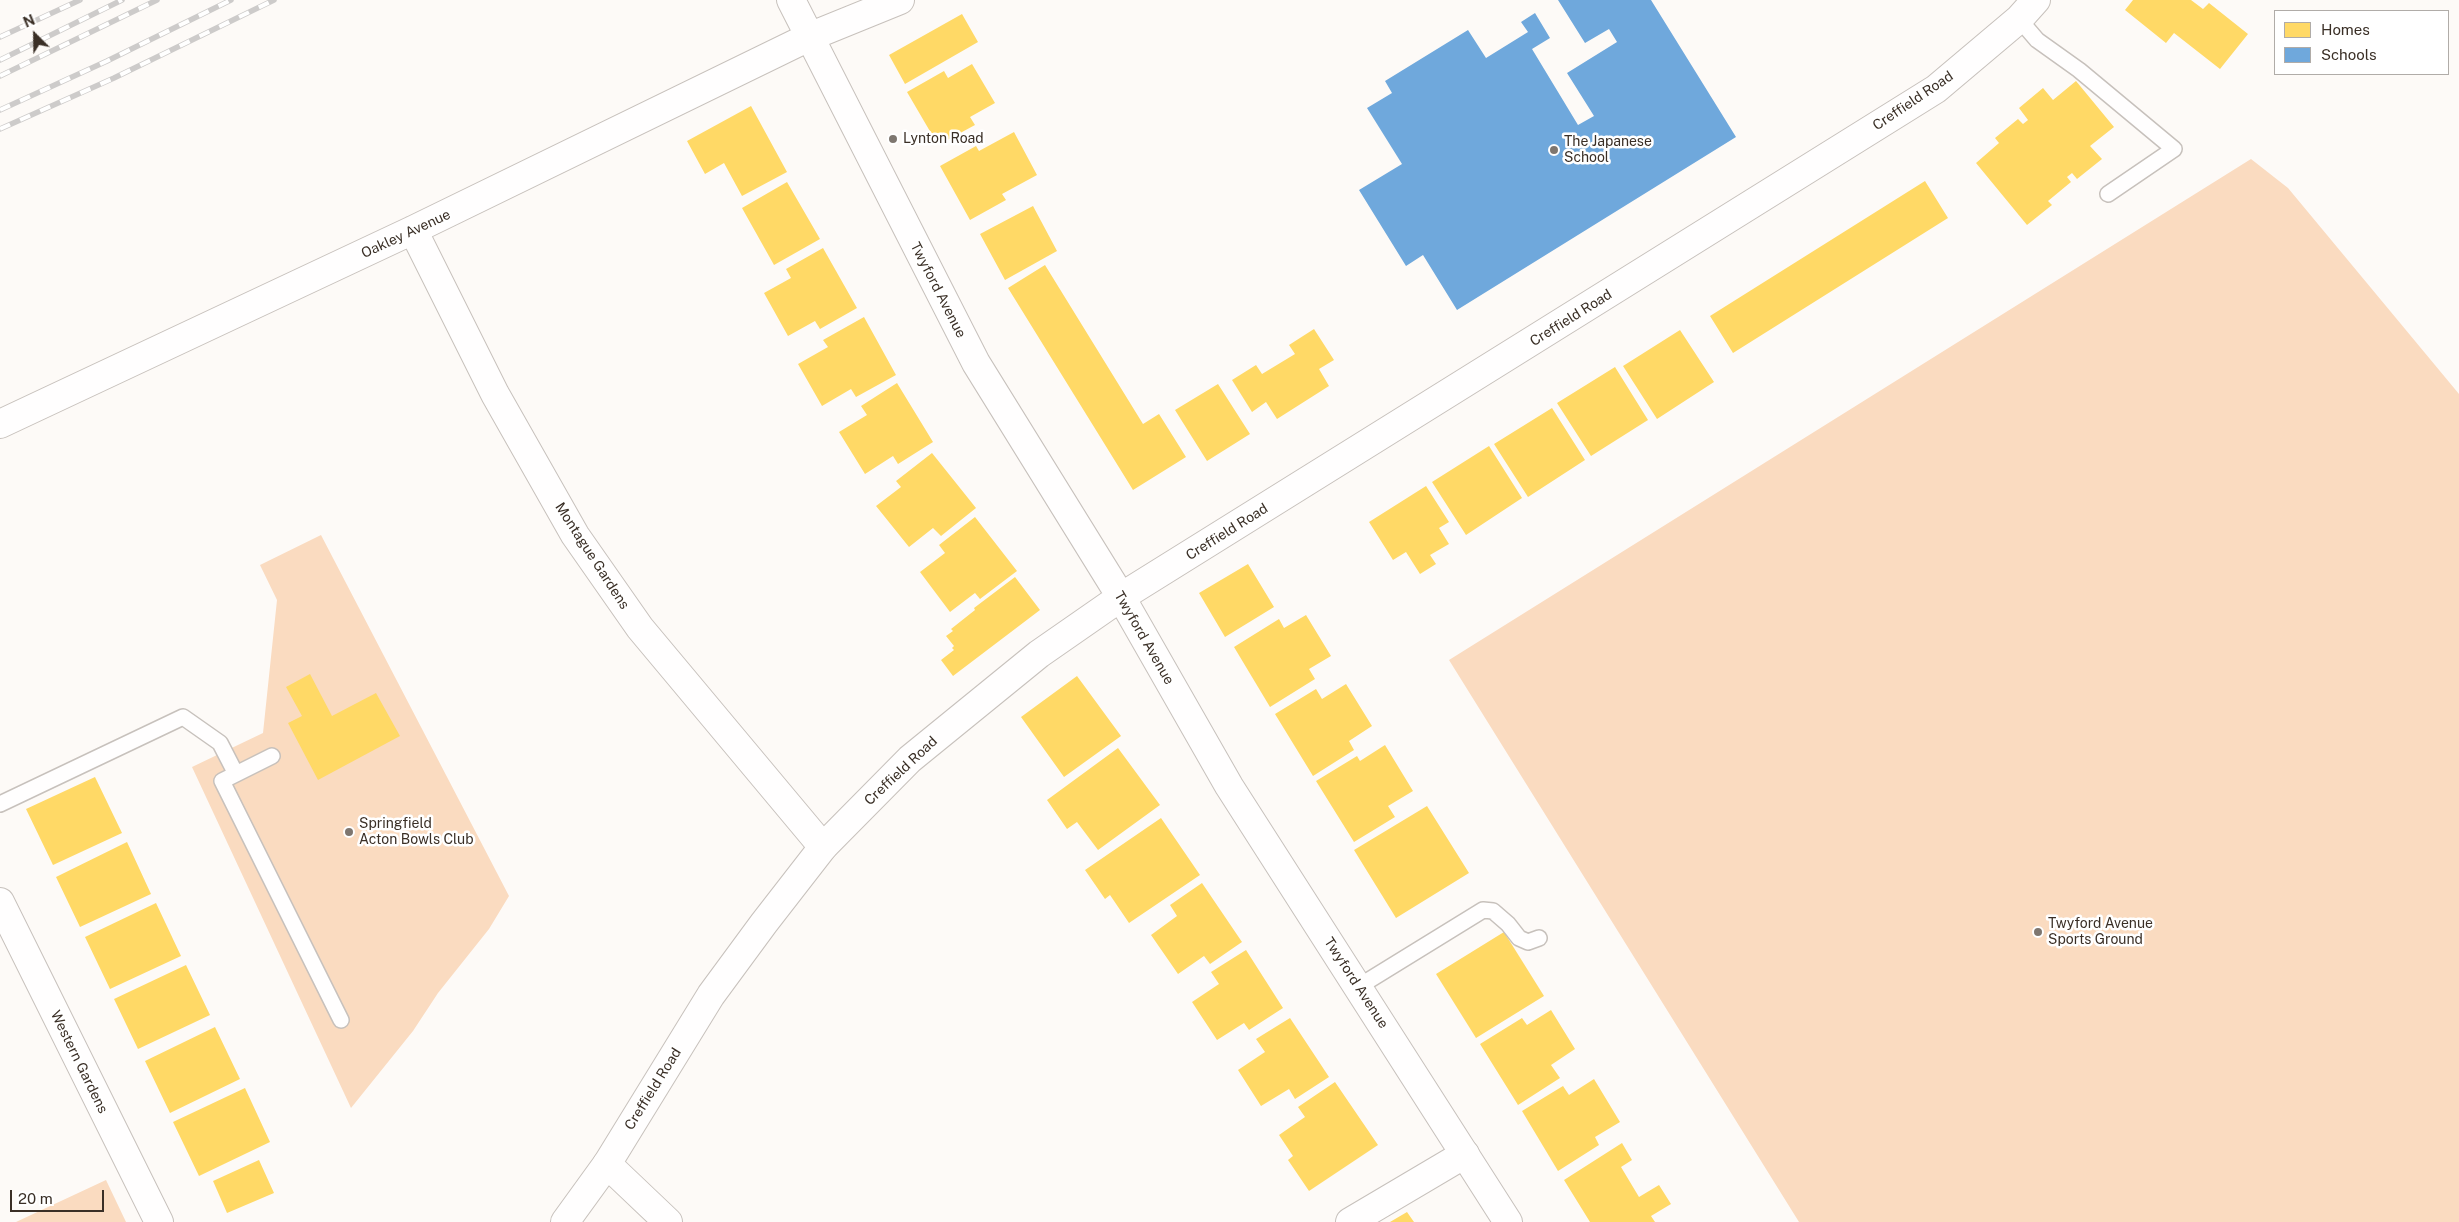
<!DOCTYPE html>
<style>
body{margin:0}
#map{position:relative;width:2459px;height:1222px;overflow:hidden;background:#fdfaf7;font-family:"Public Sans",sans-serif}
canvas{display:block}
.legend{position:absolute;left:2274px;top:10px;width:175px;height:65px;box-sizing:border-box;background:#fff;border:1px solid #b0aca8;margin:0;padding:6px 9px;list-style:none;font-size:15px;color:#3a2f26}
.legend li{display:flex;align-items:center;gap:10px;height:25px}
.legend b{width:25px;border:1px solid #b0aca8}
.north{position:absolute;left:10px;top:10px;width:50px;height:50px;-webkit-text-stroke:4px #fff;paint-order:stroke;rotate:337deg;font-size:14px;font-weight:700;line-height:20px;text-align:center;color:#3a2f26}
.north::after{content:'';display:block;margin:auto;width:18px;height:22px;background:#3a2f26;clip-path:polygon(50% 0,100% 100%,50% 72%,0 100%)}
.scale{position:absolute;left:10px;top:1190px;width:94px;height:22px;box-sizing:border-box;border:2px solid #3a2f26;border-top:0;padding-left:6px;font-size:15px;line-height:18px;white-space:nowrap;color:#3a2f26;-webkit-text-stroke:4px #fff;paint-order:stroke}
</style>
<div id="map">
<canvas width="2459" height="1222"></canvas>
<ul class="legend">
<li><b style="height:14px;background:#ffd966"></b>Homes</li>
<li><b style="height:14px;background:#6fa8dc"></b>Schools</li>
</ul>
<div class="north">N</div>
<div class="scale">20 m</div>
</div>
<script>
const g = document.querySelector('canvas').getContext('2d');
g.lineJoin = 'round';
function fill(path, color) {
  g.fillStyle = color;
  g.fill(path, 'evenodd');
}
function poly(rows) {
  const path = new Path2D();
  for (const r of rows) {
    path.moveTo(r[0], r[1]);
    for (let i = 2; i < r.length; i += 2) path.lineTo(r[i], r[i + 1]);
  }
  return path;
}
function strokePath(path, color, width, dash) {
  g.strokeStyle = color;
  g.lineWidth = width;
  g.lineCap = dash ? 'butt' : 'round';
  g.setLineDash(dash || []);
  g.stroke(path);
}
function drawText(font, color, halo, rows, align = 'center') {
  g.font = font + ' "Public Sans",sans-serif';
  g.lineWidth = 5;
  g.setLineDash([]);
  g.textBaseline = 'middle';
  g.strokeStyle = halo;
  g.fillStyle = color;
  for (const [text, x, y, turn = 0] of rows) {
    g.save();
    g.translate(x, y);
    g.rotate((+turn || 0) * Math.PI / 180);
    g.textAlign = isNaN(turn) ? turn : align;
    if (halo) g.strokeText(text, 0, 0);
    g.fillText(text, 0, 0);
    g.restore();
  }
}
fill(poly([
 [2251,159,2288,188,2459,394,2459,1222,1799,1222,1449,660],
 [321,535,509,896,489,929,438,993,413,1031,351,1108,192,767,263,733,277,600,260,565],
 [106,1180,126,1222,16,1222]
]), '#fadbc0');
fill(poly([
 [2133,0,2191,0,2203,9,2209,3,2248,34,2220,69,2174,33,2166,43,2125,10],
 [962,14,978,42,905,84,889,55],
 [972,64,995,103,970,117,975,125,938,145,907,92,944,71,948,78],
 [2076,81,2114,127,2090,146,2102,159,2077,179,2072,173,2067,177,2071,182,2048,201,2052,205,2027,225,1976,163,1999,143,1995,138,2018,119,2023,124,2028,120,2019,108,2043,88,2053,100],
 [751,106,787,172,742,196,724,163,705,174,687,141],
 [1014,132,1037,175,1002,194,1006,200,970,220,940,166,976,146,979,151],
 [1925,181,1948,218,1733,353,1710,316],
 [787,182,820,239,774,265,742,208],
 [1033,206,1057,251,1005,280,980,234],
 [823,248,857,308,820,329,815,321,788,336,764,293,791,278,786,269],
 [1045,265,1143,424,1159,414,1186,457,1133,490,1008,288],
 [864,317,896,375,856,397,851,389,822,406,798,364,828,347,823,340],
 [1314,329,1334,360,1319,369,1329,386,1277,419,1266,402,1252,412,1232,380,1256,365,1262,374,1295,354,1289,345],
 [1680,330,1714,382,1657,419,1623,366],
 [1615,367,1648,420,1591,456,1557,403],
 [897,383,933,442,898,464,893,456,865,474,839,432,867,415,861,406],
 [1218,384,1250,434,1207,461,1175,410],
 [1552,408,1585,460,1528,497,1494,444],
 [1489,446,1522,498,1466,535,1432,482],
 [932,453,976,508,941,536,933,528,909,547,876,506,901,487,896,481],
 [1426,486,1449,522,1439,528,1449,544,1430,555,1436,564,1420,574,1406,552,1393,560,1369,522],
 [975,517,1017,571,980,599,975,593,950,612,920,572,945,553,939,545],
 [1248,564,1274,607,1225,637,1199,593],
 [1015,577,1040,610,953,676,941,660,954,650,952,648,954,646,946,636,953,631,951,629,975,610,974,608],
 [1306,615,1331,656,1309,669,1315,679,1270,707,1234,647,1279,619,1284,628],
 [310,674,332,716,376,693,400,736,318,780,288,723,302,716,286,687],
 [1077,676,1121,736,1064,777,1021,717],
 [1346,684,1372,726,1349,741,1354,750,1313,776,1275,714,1316,689,1322,699],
 [1385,745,1413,791,1388,806,1395,817,1354,842,1316,781,1357,756,1360,761],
 [1118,748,1160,805,1098,850,1077,822,1067,829,1047,800],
 [95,777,122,833,53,865,26,809],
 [1427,806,1469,873,1396,918,1354,850],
 [1161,818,1200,875,1129,923,1110,895,1105,899,1085,870],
 [127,842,151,894,80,927,56,877],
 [1202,883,1242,942,1210,964,1204,956,1178,974,1151,935,1177,916,1170,905],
 [156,903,181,956,110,989,85,937],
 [1504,932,1544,996,1476,1038,1436,974],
 [1246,950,1283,1008,1249,1030,1244,1023,1217,1040,1192,1002,1219,984,1211,972],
 [186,965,210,1015,138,1049,114,999],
 [1551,1010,1575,1049,1551,1065,1560,1078,1518,1105,1480,1044,1522,1018,1527,1025],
 [1290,1018,1329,1077,1295,1099,1289,1089,1261,1106,1238,1070,1265,1052,1256,1039],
 [215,1027,240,1079,170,1113,145,1061],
 [1594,1079,1620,1122,1595,1137,1599,1145,1558,1171,1522,1111,1563,1086,1569,1095],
 [1335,1082,1378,1145,1309,1191,1288,1160,1293,1156,1279,1135,1305,1117,1298,1107],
 [245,1088,270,1142,199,1176,173,1122],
 [1622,1143,1632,1160,1621,1167,1639,1197,1659,1185,1671,1204,1651,1216,1655,1222,1590,1222,1564,1180],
 [259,1160,274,1193,227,1213,213,1181],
 [1407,1212,1414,1222,1390,1222]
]), '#ffd966');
fill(poly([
 [1558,0,1651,0,1736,137,1457,310,1423,255,1406,266,1359,190,1402,164,1367,108,1392,93,1385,81,1468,30,1486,58,1528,32,1521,22,1535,13,1550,38,1532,49,1578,125,1594,116,1567,73,1617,42,1609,29,1585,43]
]), '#6fa8dc');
const service = poly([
 [2019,19,2037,40,2079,70,2174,149,2108,194],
 [272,756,222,781,341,1020],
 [0,804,183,717,220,743,236,774],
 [1358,987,1483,910,1493,911,1508,924,1519,938,1528,942,1539,938]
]);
const minor = poly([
 [413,230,495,394,575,535,640,628,823,847],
 [0,424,413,230,809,37],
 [0,902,159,1222],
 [607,1164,668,1222],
 [1350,1222,1465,1154]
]);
const tertiary = poly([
 [791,0,976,363,1121,597,1229,786,1508,1222],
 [809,37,900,0],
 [565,1222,607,1164,711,995,764,923,823,847,910,759,1039,654,1121,597,1936,89,2019,19,2036,0]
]);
strokePath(service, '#c7c1bc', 18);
strokePath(minor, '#c7c1bc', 30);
strokePath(tertiary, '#c7c1bc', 30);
strokePath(service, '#fffefe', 15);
strokePath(minor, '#fffefe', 28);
strokePath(tertiary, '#fffefe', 28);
const rail = poly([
 [0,37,80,0],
 [0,60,122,0],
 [0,76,157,0],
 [0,110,107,61,231,0],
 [0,129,114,78,274,0]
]);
strokePath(rail, '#cdcbca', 5.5);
strokePath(rail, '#fff', 4, [11]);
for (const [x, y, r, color] of [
 [893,139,5,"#7e766f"],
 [1554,150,5,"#7e766f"],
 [349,832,5,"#7e766f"],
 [2038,932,5,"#7e766f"]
]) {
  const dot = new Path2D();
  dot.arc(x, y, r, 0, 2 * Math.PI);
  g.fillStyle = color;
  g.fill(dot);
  strokePath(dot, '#fff', 2);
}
drawText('14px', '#3a2f26', '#fff', [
 ["Creffield Road",1913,101,-34],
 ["Oakley Avenue",406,234,-25],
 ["Twyford Avenue",938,290,63],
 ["Creffield Road",1571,318,-32],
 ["Creffield Road",1227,532,-32],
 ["Montague Gardens",592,556,57],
 ["Twyford Avenue",1144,638,60],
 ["Creffield Road",901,771,-43],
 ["Twyford Avenue",1356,983,57],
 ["Western Gardens",79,1062,64],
 ["Creffield Road",653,1089,-58]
]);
drawText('14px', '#3a2f26', '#fff', [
 ["Lynton Road",903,139],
 ["The Japanese",1564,142],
 ["School",1564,158],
 ["Springfield",359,824],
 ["Acton Bowls Club",359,840],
 ["Twyford Avenue",2048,924],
 ["Sports Ground",2048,940]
], 'left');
</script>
